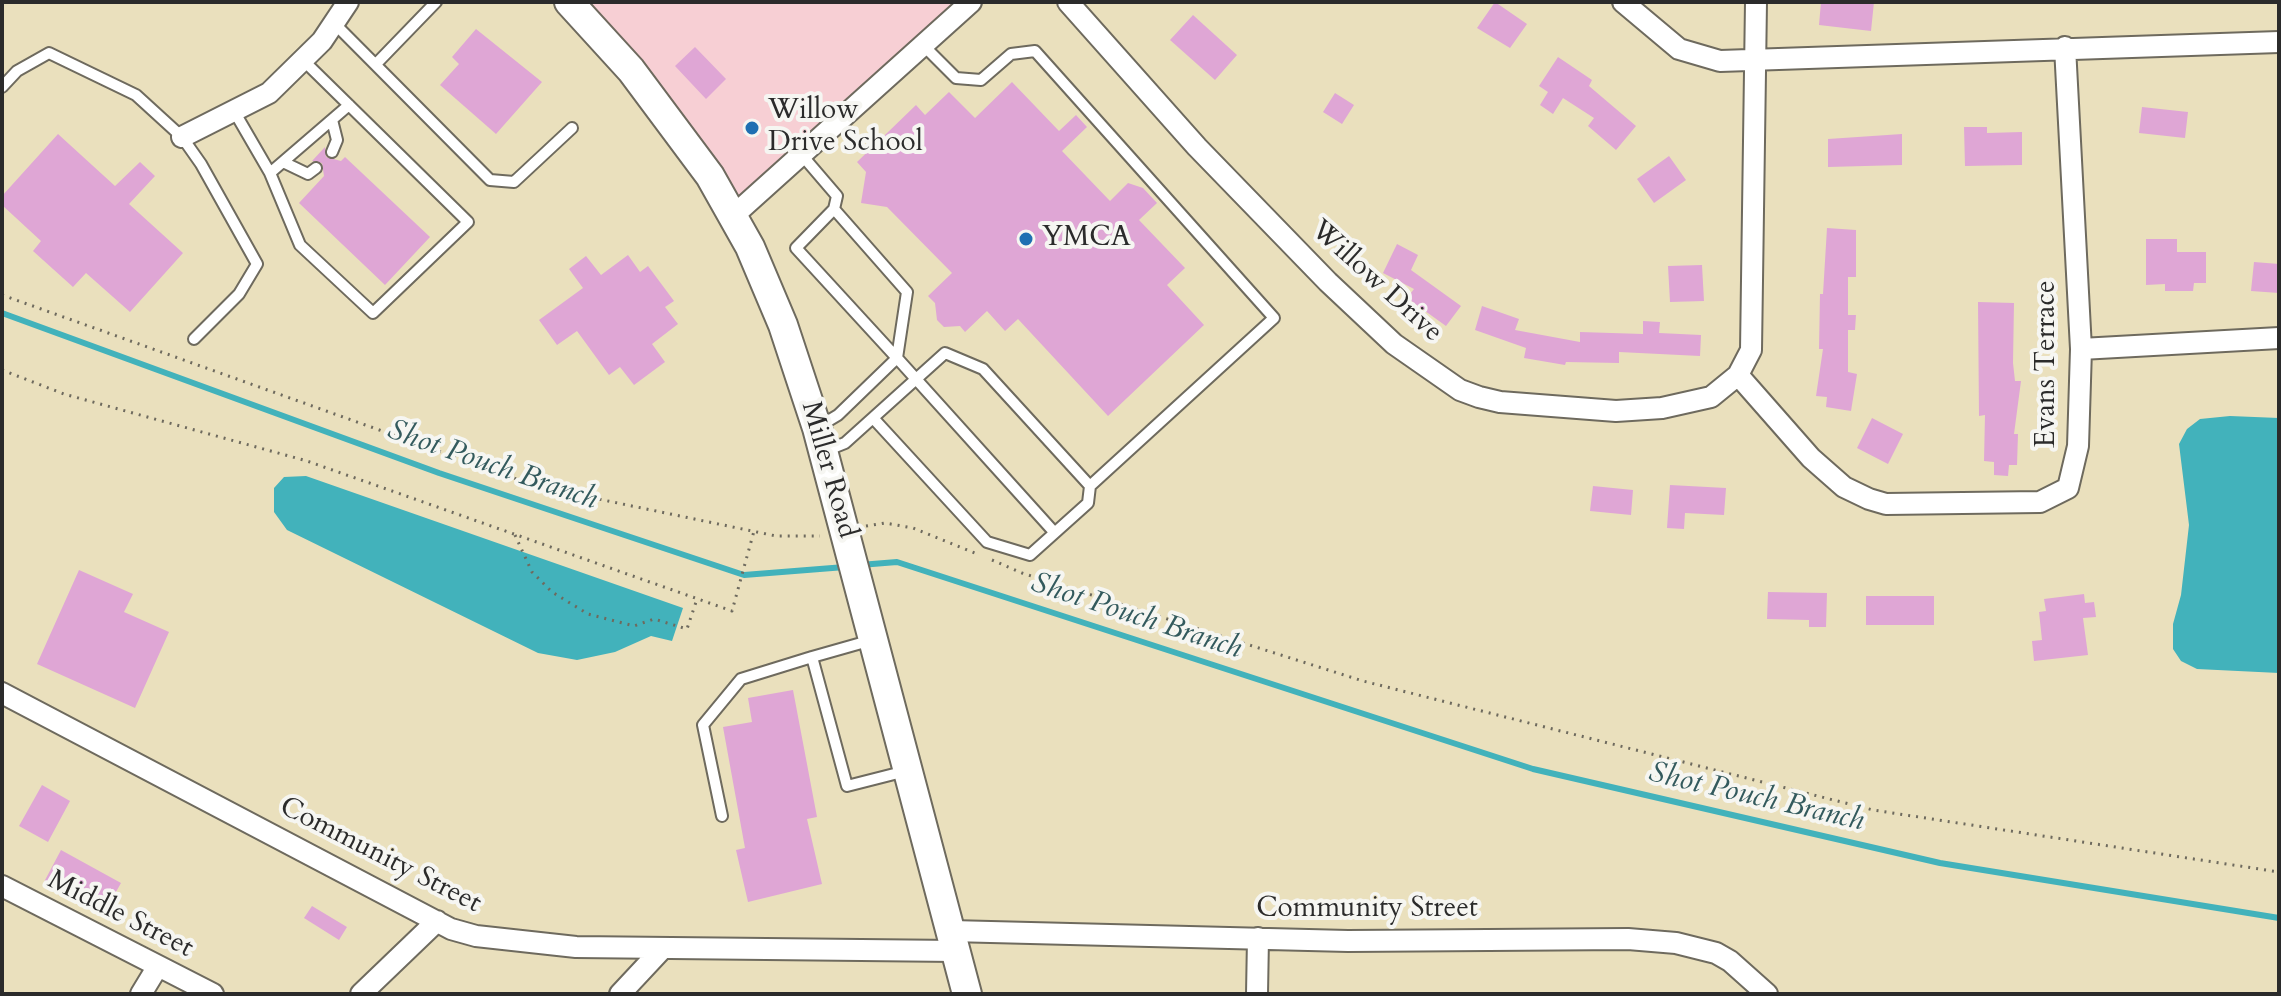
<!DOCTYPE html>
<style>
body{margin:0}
#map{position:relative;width:2281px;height:996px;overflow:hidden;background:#eae0bd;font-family:Cardo,serif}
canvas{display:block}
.frame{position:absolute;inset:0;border:4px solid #2b2b2b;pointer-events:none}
</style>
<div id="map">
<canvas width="2281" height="996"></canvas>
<div class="frame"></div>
</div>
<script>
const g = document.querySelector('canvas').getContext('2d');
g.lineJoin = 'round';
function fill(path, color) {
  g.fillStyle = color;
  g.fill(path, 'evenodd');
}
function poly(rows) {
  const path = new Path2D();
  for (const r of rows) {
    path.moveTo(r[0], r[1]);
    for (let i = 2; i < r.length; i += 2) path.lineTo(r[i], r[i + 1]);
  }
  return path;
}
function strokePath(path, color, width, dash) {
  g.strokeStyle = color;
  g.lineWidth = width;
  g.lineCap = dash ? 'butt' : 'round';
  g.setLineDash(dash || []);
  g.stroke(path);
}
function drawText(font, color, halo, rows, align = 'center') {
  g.font = font + ' Cardo,serif';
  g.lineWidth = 8;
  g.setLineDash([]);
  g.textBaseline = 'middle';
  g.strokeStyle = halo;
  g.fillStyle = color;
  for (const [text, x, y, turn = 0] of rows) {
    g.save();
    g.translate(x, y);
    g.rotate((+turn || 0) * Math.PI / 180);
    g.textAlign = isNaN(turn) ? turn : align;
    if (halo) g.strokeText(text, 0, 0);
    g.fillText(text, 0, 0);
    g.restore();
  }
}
fill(poly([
 [569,2,971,2,733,216]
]), '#f7cfd4');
fill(poly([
 [2230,416,2279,418,2279,673,2197,669,2181,661,2173,649,2173,624,2181,595,2189,525,2179,444,2187,429,2200,419],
 [306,476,683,608,672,641,651,636,615,652,577,660,538,653,287,530,274,512,274,488,284,477]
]), '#42b2bb');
strokePath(poly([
 [2,313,439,473,744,575,845,567],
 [860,565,897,562,1533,769,1940,863,2279,918]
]), '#42b2bb', 6);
fill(poly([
 [1495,2,1527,24,1510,48,1477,28],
 [1821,2,1874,2,1871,31,1819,25],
 [1193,15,1237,55,1215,80,1170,40],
 [476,29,542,82,496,134,440,85,459,64,452,57],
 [695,47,726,79,706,99,675,66],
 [1558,57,1592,80,1589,86,1636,126,1616,150,1588,126,1594,118,1563,98,1553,114,1540,105,1548,92,1539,86],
 [1012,82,1059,131,1076,115,1087,127,1062,151,1110,201,1128,183,1143,188,1157,203,1139,220,1185,268,1167,285,1204,325,1108,416,1018,319,1005,331,987,311,965,332,960,326,944,327,937,320,935,303,928,296,952,273,887,207,861,203,866,172,857,162,916,105,925,115,949,92,975,118],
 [1335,93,1354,105,1342,124,1323,112],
 [2142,107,2188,112,2185,138,2139,133],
 [1964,127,1987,127,1987,133,2022,132,2022,165,1965,166],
 [58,134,115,186,140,162,155,176,129,204,183,253,130,312,86,273,73,287,33,251,41,241,2,205,2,196],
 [1902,134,1902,165,1828,167,1828,139],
 [325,147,326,157,341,161,345,157,430,237,385,285,299,203,324,176,322,163,312,161],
 [1669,156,1686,180,1654,203,1637,179],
 [1827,228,1856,230,1856,277,1848,277,1848,315,1856,315,1855,330,1848,330,1848,372,1857,374,1851,411,1826,407,1827,397,1816,396,1823,349,1819,349,1820,294,1823,294],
 [2146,239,2177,239,2177,252,2206,252,2206,283,2194,283,2193,291,2165,291,2165,284,2146,285],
 [1397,244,1418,255,1411,270,1461,306,1446,326,1407,298,1414,289,1383,273],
 [628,255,640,272,648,266,674,301,665,307,678,324,652,344,665,362,634,385,620,367,609,375,577,331,557,345,539,320,583,288,569,269,586,256,601,275],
 [2254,262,2279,264,2279,293,2251,291],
 [1702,265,1704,301,1670,302,1668,266],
 [1978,302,2014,303,2013,363,2015,381,2021,381,2014,434,2018,434,2017,465,2009,465,2008,476,1994,475,1994,462,1984,461,1985,415,1979,416],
 [1482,306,1519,319,1515,330,1580,342,1580,332,1643,334,1643,321,1660,322,1659,333,1701,335,1700,356,1619,352,1619,363,1566,362,1565,365,1524,358,1526,348,1475,330],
 [1872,418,1903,434,1888,464,1857,448],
 [1670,485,1726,488,1724,515,1685,513,1684,529,1667,528],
 [1593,486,1633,490,1631,515,1590,511],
 [79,570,133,594,124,612,169,632,135,708,37,664],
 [1768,592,1827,593,1826,627,1809,627,1809,620,1767,619],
 [2084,594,2085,603,2094,602,2096,617,2083,618,2088,655,2034,661,2032,641,2042,640,2039,612,2046,611,2044,599],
 [1866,596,1934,596,1934,625,1866,625],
 [793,690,817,817,807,819,822,884,748,902,736,850,745,848,723,727,752,722,748,698],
 [42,785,70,801,48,842,19,826],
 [61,850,121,883,108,906,80,890,75,899,44,882],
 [312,906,347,927,339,940,304,918]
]), '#dfa6d5');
const service = poly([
 [334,23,490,180,514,182,572,128],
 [376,64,436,2],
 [2,87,17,71,49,53,136,95,182,137,201,164,257,264,239,294,194,339],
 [234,111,270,173,300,245,373,313,468,222,303,60],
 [332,152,337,140,332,120],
 [801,154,837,196,834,209],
 [283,162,308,174,316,168],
 [270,173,349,105],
 [873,418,987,542,1030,555,1088,503,1090,486,1274,318,1035,51,1011,54,981,80,956,78,922,44],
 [818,427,838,415,897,358,907,292,834,209,796,248,897,358,1054,532],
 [825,451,845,443,945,353,983,369,1090,486],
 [812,657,872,640],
 [722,816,703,725,741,679,812,657,847,786,906,771]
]);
const minor = poly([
 [1068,2,1197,147,1328,282,1394,344,1460,390,1479,397,1500,402,1616,411,1662,408,1711,397,1738,375,1751,350,1756,2],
 [1623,2,1679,49,1720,61,2279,42],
 [182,137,269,93,322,41,348,2],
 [733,216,971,2],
 [2081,349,2279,338],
 [1738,375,1811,458,1844,487,1869,499,1886,504,2040,502,2068,488,2078,446,2081,349,2065,47],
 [2,693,451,929,476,936,576,947,956,951],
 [2,886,213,994],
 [951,931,1348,941,1628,939,1676,943,1716,953,1730,961,1767,994],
 [141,994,158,966],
 [361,994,437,921],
 [620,994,663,948],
 [1257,994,1258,938]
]);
const secondary = poly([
 [569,2,631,70,710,176,750,247,783,325,817,428,967,994]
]);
strokePath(service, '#6e6a5e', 14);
strokePath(minor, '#6e6a5e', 24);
strokePath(secondary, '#6e6a5e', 32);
strokePath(poly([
 [2,295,536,486,776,536,820,536],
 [2,370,64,394,307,461,732,611,754,531],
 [866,526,885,523,913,528,977,554],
 [515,535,532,572,552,592,588,614,634,626,654,619,687,629,697,599],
 [992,560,1022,573,1363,681,1873,810,2279,872]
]), '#6e6a5e', 3, [2, 6]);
strokePath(service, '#fff', 10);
strokePath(minor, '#fff', 20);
strokePath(secondary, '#fff', 28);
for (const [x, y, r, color] of [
 [752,128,8,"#1f6fb2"],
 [1026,239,8,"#1f6fb2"]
]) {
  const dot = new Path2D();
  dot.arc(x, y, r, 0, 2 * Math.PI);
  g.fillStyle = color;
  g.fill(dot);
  strokePath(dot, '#f6f6f2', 3);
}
drawText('28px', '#2b2b2b', '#f6f6f2', [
 ["Willow",768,112],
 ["Drive School",768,144],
 ["YMCA",1042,239]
], 'left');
drawText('28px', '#2b2b2b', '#f6f6f2', [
 ["Willow Drive",1376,282,42],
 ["Evans Terrace",2048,364,-90],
 ["Miller Road",828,470,74],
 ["Community Street",380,856,27],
 ["Community Street",1367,910],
 ["Middle Street",120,915,27]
]);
drawText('italic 30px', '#335a5d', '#f6f6f2', [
 ["Shot Pouch Branch",492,466,19],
 ["Shot Pouch Branch",1136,617,18],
 ["Shot Pouch Branch",1756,798,13]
]);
</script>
